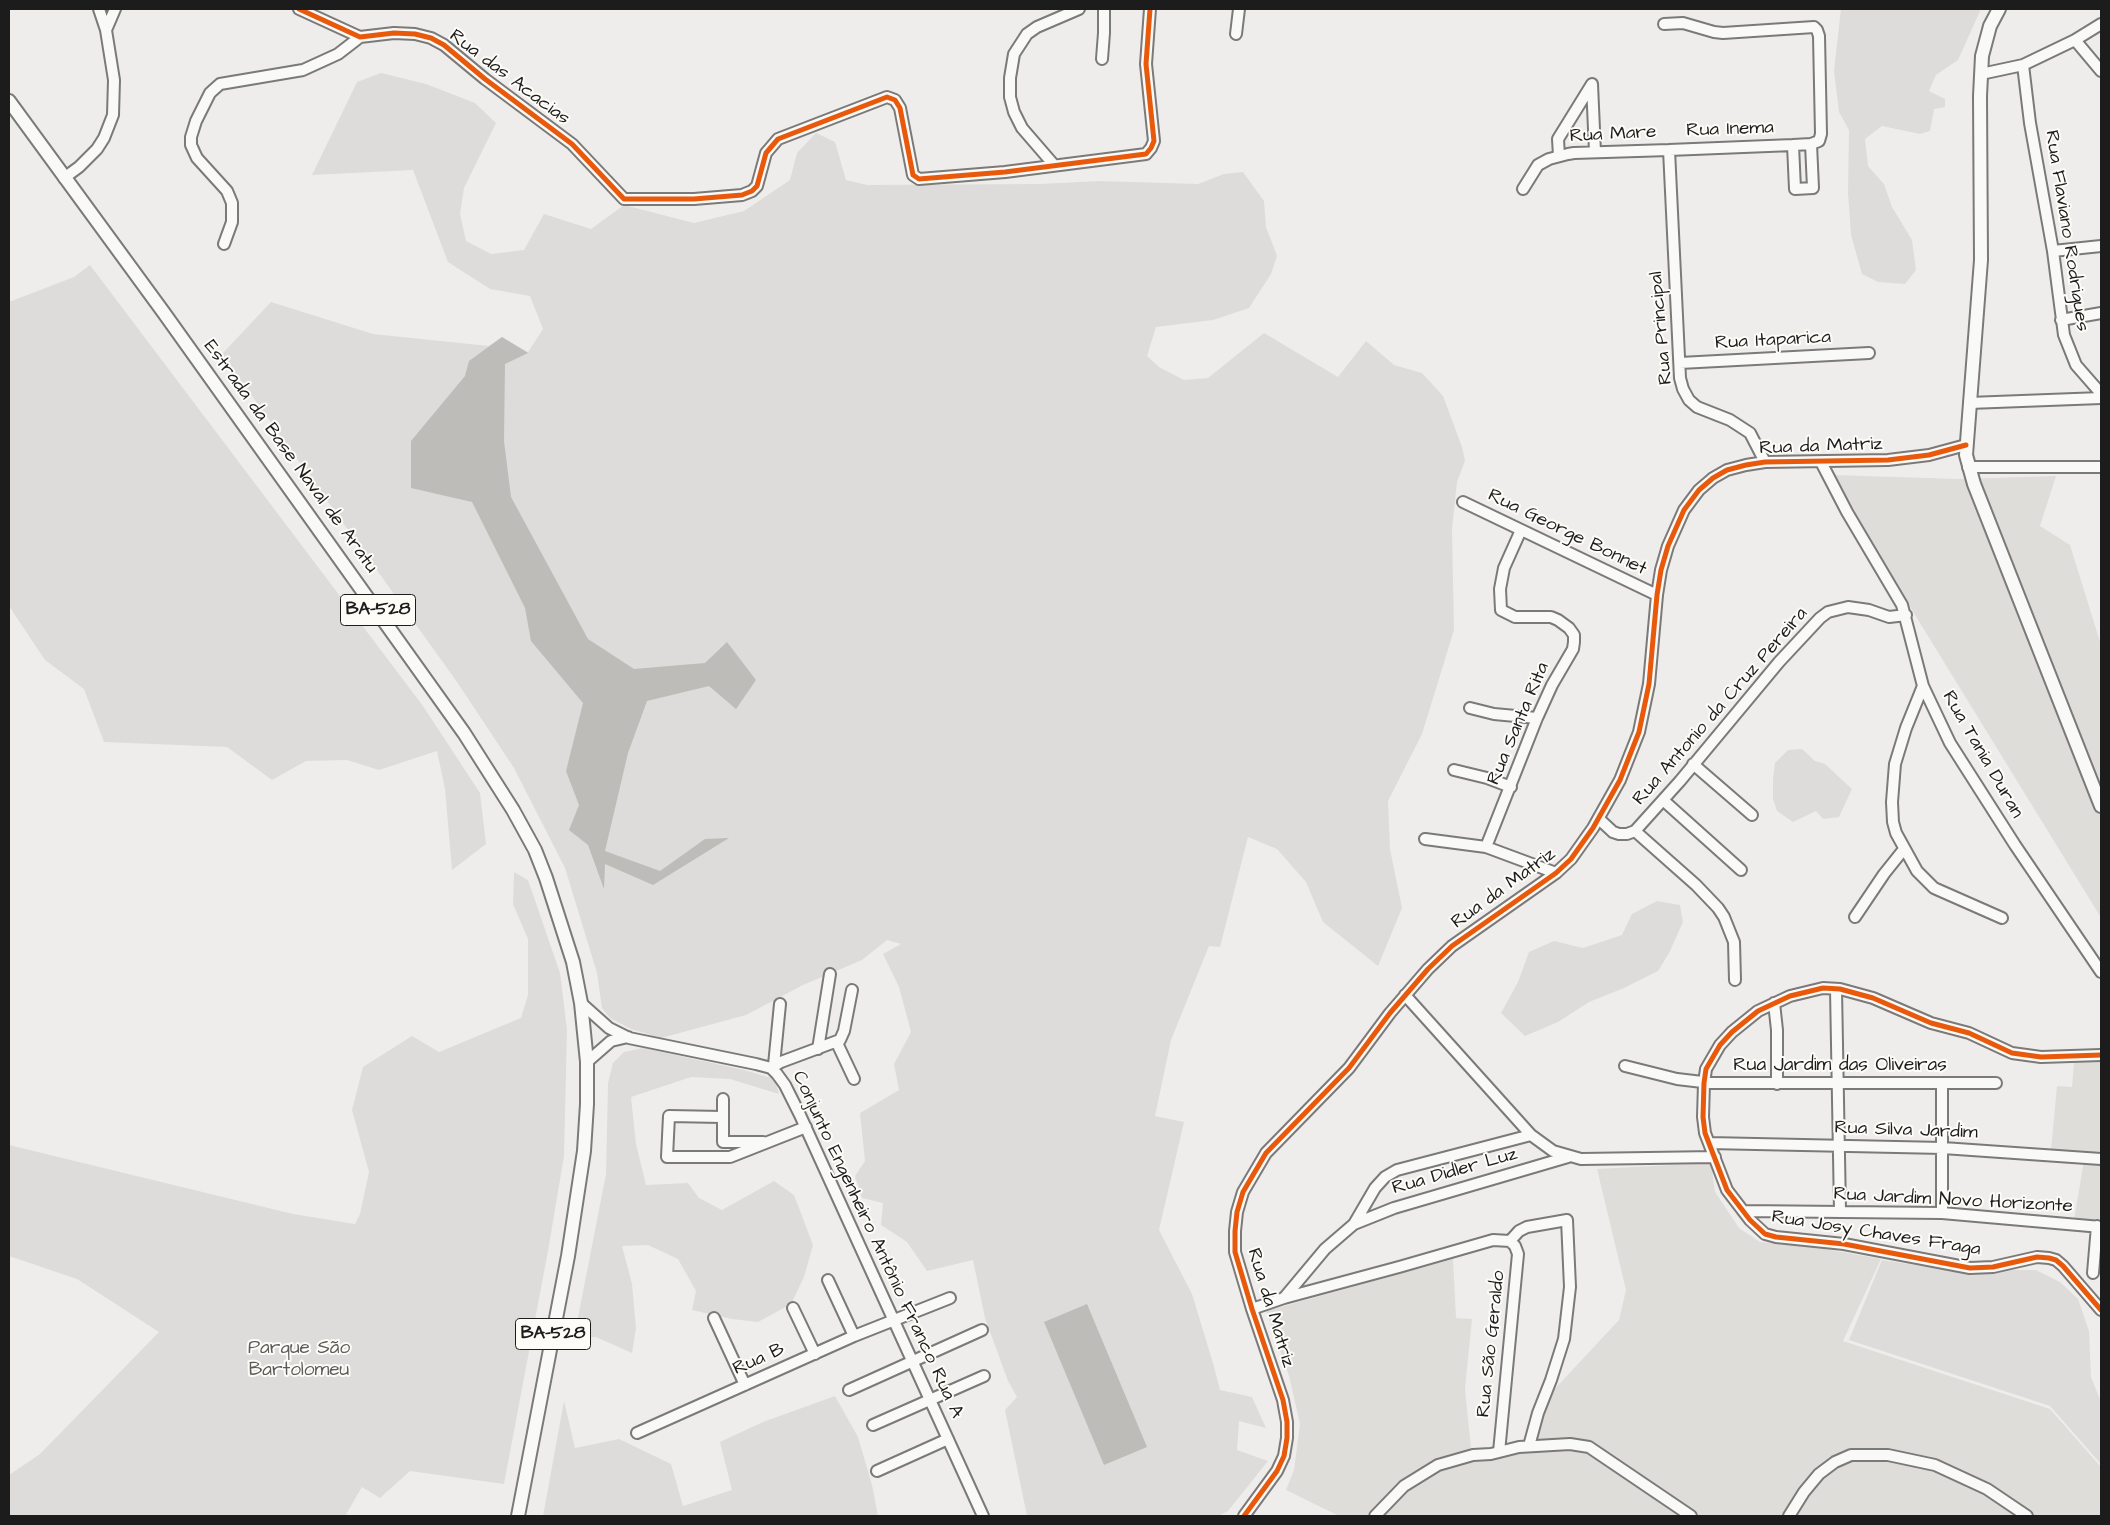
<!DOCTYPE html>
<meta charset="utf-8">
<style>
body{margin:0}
#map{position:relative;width:2110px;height:1525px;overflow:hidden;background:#efedeb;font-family:"Architects Daughter",sans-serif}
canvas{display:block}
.frame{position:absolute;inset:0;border:10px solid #1c1c1c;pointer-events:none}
</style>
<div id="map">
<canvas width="2110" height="1525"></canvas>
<div class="frame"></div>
</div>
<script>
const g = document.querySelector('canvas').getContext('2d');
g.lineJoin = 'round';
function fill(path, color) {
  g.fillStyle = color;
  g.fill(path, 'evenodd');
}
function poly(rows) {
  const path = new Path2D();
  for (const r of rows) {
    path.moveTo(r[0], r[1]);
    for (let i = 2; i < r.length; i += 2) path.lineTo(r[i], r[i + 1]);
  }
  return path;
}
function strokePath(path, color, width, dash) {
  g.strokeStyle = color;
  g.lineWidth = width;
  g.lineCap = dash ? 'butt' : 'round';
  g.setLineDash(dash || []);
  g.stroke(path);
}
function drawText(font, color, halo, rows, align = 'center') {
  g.font = font + ' "Architects Daughter",sans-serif';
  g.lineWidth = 4;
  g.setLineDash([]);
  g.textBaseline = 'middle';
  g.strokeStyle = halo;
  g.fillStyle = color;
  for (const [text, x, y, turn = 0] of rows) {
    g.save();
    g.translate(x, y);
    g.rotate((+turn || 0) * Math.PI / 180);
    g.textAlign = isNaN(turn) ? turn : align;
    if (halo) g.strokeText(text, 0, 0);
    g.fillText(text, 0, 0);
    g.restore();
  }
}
fill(poly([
 [1833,475,1959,479,2056,476,2040,526,2070,545,2101,645,2101,915,2100,916,1904,597],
 [2101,1061,2101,1222,2074,1220,2085,1154,2051,1150,2057,1086,2072,1087,2074,1062],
 [1711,1163,1715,1192,1739,1228,1760,1242,1820,1248,1881,1259,1843,1341,2050,1409,2101,1467,2101,1516,1385,1516,1382,1507,1377,1505,1367,1516,1339,1516,1286,1490,1294,1470,1300,1424,1289,1376,1266,1311,1453,1259,1456,1318,1472,1319,1465,1389,1471,1448,1504,1447,1533,1441,1549,1395,1619,1320,1626,1290,1597,1169]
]), '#dfddda');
fill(poly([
 [1841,9,1981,9,1958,60,1936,75,1929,91,1945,99,1945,107,1934,109,1930,131,1920,134,1882,126,1865,139,1868,166,1884,184,1892,207,1912,240,1916,270,1905,284,1878,282,1862,274,1851,235,1848,193,1849,130,1839,112,1834,71],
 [381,73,426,84,475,103,496,123,464,188,460,214,466,241,491,254,524,250,544,214,591,229,624,205,694,223,744,211,790,180,797,153,816,133,835,142,846,180,867,185,1040,184,1100,181,1198,184,1224,174,1243,172,1264,201,1266,227,1277,256,1271,274,1249,308,1213,320,1156,327,1147,356,1159,367,1184,380,1208,378,1264,333,1338,377,1366,341,1394,365,1422,373,1443,396,1462,447,1465,461,1457,482,1452,529,1454,630,1422,734,1388,801,1390,849,1402,908,1378,966,1323,922,1306,882,1277,849,1248,837,1220,947,1209,946,1171,1040,1155,1116,1184,1122,1159,1230,1192,1294,1213,1363,1220,1390,1252,1397,1266,1428,1239,1421,1237,1450,1268,1461,1228,1511,1218,1516,1027,1516,1005,1410,1017,1397,1008,1381,985,1318,973,1260,927,1271,907,1242,881,1225,883,1203,862,1198,855,1176,865,1161,860,1113,899,1090,894,1064,911,1032,899,987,883,954,901,944,887,940,862,960,803,985,746,1015,661,1038,631,1029,610,1018,602,1008,597,973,565,868,514,768,457,682,222,354,271,302,373,334,489,346,502,337,528,352,543,329,530,296,490,289,448,262,413,170,312,175,357,82],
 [90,265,423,706,480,793,486,844,452,870,445,789,437,751,379,770,347,760,306,761,272,780,227,747,104,742,84,689,45,660,9,606,9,302,74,277],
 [1802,749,1815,761,1825,764,1852,789,1839,817,1823,819,1816,811,1793,822,1777,811,1773,799,1773,778,1775,763,1788,750],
 [514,872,528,880,560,973,567,1030,564,1156,548,1251,504,1484,410,1471,380,1498,362,1487,345,1516,9,1516,9,1475,40,1454,159,1332,77,1279,9,1256,9,1145,293,1214,355,1224,360,1214,369,1172,352,1110,363,1067,412,1036,439,1052,521,1018,528,995,528,939,513,904],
 [1657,901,1680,905,1683,922,1669,953,1658,971,1624,988,1589,1002,1558,1022,1525,1036,1501,1013,1518,982,1529,952,1554,941,1583,948,1622,935,1632,914],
 [643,1048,744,1070,775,1079,779,1094,730,1079,691,1077,631,1097,636,1144,646,1185,688,1183,699,1198,722,1210,774,1181,794,1195,813,1245,804,1277,791,1304,758,1322,732,1319,692,1310,696,1291,678,1259,648,1245,622,1246,632,1284,636,1328,632,1353,596,1337,574,1338,606,1174,608,1083,613,1063,624,1052],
 [1882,1260,1975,1274,2007,1270,2036,1270,2060,1282,2078,1299,2089,1331,2091,1377,2101,1402,2101,1464,2050,1406,1849,1340],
 [835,1396,858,1437,872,1485,878,1516,543,1516,564,1401,575,1448,619,1439,671,1464,683,1506,732,1490,720,1442,763,1422]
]), '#dedcda');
fill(poly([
 [502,337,528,353,505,364,504,441,511,497,588,639,634,669,705,663,727,642,756,680,736,709,709,686,647,701,628,753,605,851,660,871,705,839,729,838,653,885,605,864,604,889,588,845,569,830,579,805,566,771,583,703,531,641,525,608,472,502,411,488,411,441,465,376,469,361],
 [1087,1304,1147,1447,1104,1465,1044,1322]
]), '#bdbcb9');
const minor = poly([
 [299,9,360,37,394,33,415,34,431,38,444,45,485,79,572,144,624,199,694,199,742,195,752,191,757,186,766,153,778,139,887,97,895,100,900,108,913,175,919,179,1005,172,1146,154,1151,148,1154,141,1146,64,1150,9],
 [1664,24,1683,23,1714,32,1723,33,1814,27,1817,30,1819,36,1821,134,1819,141,1811,144],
 [106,30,115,9],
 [1236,34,1239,9],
 [2075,40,2101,71],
 [1102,59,1104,33,1104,9],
 [2023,65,2030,123,2053,251,2064,335,2076,365,2097,389,2101,391],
 [1981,74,2023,65,2075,40,2101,24],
 [1669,150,1680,378,1683,389,1689,400,1697,407,1730,420,1750,433,1765,462],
 [1559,156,1558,139,1592,84,1595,152],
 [1054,165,1022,128,1014,112,1010,97,1010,78,1014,54,1027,34,1037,27,1079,9],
 [64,178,79,167,97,149,104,138,113,115,114,80,106,30,99,9],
 [1523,189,1538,165,1549,159,1568,154,1574,153,1669,150,1793,145,1811,144,1813,188,1795,189,1793,145],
 [224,244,232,222,232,203,227,191,197,158,191,145,191,137,196,121,210,93,220,84,303,70,338,54,360,37],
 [2053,251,2101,246],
 [2061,320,2101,313],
 [1680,363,1869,353],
 [1969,403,2101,398],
 [1821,462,1847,512,1902,605,1923,686,1950,743,2015,845,2101,972],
 [1968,467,2101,467],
 [1463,502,1657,595],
 [1923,686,1906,728,1895,764,1892,802,1893,822,1896,833,1917,871,1934,888,2002,918],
 [1470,708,1494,714,1537,718],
 [1693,764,1752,815],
 [1454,770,1487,778,1511,787],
 [1663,800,1741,870],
 [1599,819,1613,832,1619,834,1627,834,1635,831,1680,781,1779,662,1820,618,1828,612,1848,607,1869,610,1889,617,1906,615],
 [1635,831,1696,885,1718,908,1724,917,1734,942,1735,980],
 [1425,839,1486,847,1556,873],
 [1486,847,1537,718,1552,685,1573,649,1574,642,1574,635,1569,628,1558,620,1551,617,1515,617,1501,610,1500,589,1504,568,1521,530],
 [1855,917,1884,874,1904,849],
 [1836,989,1840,1211],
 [1405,995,1531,1135,1553,1151,1581,1159,1715,1157],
 [581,1003,609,1028,629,1038,756,1064,771,1068,777,1074,785,1085,800,1115,983,1516],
 [1774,1003,1777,1030,1777,1084],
 [837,1043,854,1079],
 [818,1049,830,974],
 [2101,1055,2041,1057,2012,1053,1969,1033,1931,1023,1873,998,1840,989,1823,988,1790,996,1758,1011,1732,1032,1720,1045,1706,1069,1704,1083,1703,1117,1705,1133,1727,1190,1750,1220,1765,1234,1776,1237,1844,1244,1970,1268,1993,1267,2037,1257,2049,1258,2056,1260,2063,1266,2101,1310],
 [587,1062,611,1041,628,1037],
 [774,1065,780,1004],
 [1625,1066,1677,1079,1711,1083,1996,1083],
 [771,1068,781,1062,840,1040,844,1031,852,990],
 [723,1099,723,1142,763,1142],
 [722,1117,669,1116,667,1157,730,1157,806,1127],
 [1709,1143,1943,1148,2101,1159],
 [1743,1211,1942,1213,2101,1227],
 [1942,1213,1942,1084],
 [1354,1224,1375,1188,1385,1177,1397,1170,1531,1135],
 [1510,1241,1519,1231,1527,1227,1567,1220,1570,1287,1564,1339,1551,1380,1538,1413,1529,1446],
 [2093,1273,2097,1226],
 [828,1280,854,1336],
 [1284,1298,1325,1249,1354,1224,1394,1208,1568,1157],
 [793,1308,815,1354],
 [1252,1309,1284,1298,1399,1267,1493,1240,1510,1241,1515,1246,1518,1254,1499,1452],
 [714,1318,745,1385],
 [849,1390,982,1330],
 [873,1425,984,1376],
 [637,1433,854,1336,950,1298],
 [877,1471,948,1439],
 [1244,1516,1277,1471,1284,1456,1287,1438,1287,1422,1283,1400,1252,1309,1235,1252,1235,1231,1237,1212,1243,1192,1266,1153,1349,1068,1390,1013,1428,969,1452,946,1556,873,1571,859,1593,828,1620,780,1639,732,1649,684,1657,595,1661,570,1668,546,1684,510,1699,490,1713,478,1727,470,1746,465,1765,462,1888,460,1929,455,1966,445],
 [1375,1516,1404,1486,1438,1465,1473,1455,1491,1454,1519,1447,1570,1444,1589,1447,1691,1516],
 [1789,1516,1804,1492,1819,1474,1835,1462,1851,1455,1888,1455,1935,1465,1987,1489,2027,1516]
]);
const major = poly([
 [1999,9,1990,26,1982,56,1980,96,1981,260,1966,455,1974,484,2101,806],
 [9,101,164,313,464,733,513,810,535,850,546,878,573,962,581,1003,587,1062,587,1104,584,1151,568,1256,518,1516]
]);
strokePath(minor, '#7b7a79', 14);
strokePath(major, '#7b7a79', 16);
strokePath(minor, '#f9f9f7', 10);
strokePath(major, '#f9f9f7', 12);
strokePath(poly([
 [299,9,360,37,394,33,415,34,431,38,444,45,485,79,572,144,624,199,694,199,742,195,752,191,757,186,766,153,778,139,887,97,895,100,900,108,913,175,919,179,1005,172,1146,154,1151,148,1154,141,1146,64,1150,9],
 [2101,1055,2041,1057,2012,1053,1969,1033,1931,1023,1873,998,1840,989,1823,988,1790,996,1758,1011,1732,1032,1720,1045,1706,1069,1704,1083,1703,1117,1705,1133,1727,1190,1750,1220,1765,1234,1776,1237,1844,1244,1970,1268,1993,1267,2037,1257,2049,1258,2056,1260,2063,1266,2101,1310],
 [1244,1516,1277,1471,1284,1456,1287,1438,1287,1422,1283,1400,1252,1309,1235,1252,1235,1231,1237,1212,1243,1192,1266,1153,1349,1068,1390,1013,1428,969,1452,946,1556,873,1571,859,1593,828,1620,780,1639,732,1649,684,1657,595,1661,570,1668,546,1684,510,1699,490,1713,478,1727,470,1746,465,1765,462,1888,460,1929,455,1966,445]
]), '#e8590c', 5);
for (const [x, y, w] of [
 [378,610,75],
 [553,1334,75]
]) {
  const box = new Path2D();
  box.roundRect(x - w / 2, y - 15.5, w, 31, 4);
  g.fillStyle = '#fdfcf7';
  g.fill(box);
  strokePath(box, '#1c1c1c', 1);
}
drawText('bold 18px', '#1c1c1c', null, [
 ["BA-528",378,610],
 ["BA-528",553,1334]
]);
drawText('19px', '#1c1c1c', '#fdfcf7', [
 ["Rua das Acacias",509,78,37],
 ["Rua Inema",1730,130,-2],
 ["Rua Mare",1613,135,-3],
 ["Rua Flaviano Rodrigues",2066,231,81],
 ["Rua Principal",1662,328,-95],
 ["Rua Itaparica",1773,341,-3],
 ["Rua da Matriz",1821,447,-2],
 ["Estrada da Base Naval de Aratu",290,457,54],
 ["Rua George Bonnet",1567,533,26],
 ["Rua Antonio da Cruz Pereira",1721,707,-49],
 ["Rua Santa Rita",1519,724,-67],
 ["Rua Tania Duran",1982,755,60],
 ["Rua da Matriz",1504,889,-36],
 ["Rua Jardim das Oliveiras",1840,1066],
 ["Rua Silva Jardim",1906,1131,2],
 ["Rua Didler Luz",1455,1172,-16],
 ["Rua Jardim Novo Horizonte",1953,1201,3],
 ["Rua Josy Chaves Fraga",1876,1234,9],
 ["Conjunto Engenheiro Antônio Franco Rua A",877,1245,65],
 ["Rua da Matriz",1270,1308,73],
 ["Rua São Geraldo",1492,1344,-84],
 ["Rua B",759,1360,-24]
]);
drawText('19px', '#5b5b5a', '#fdfcf7', [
 ["Parque São",299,1349],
 ["Bartolomeu",299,1371]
]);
</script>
